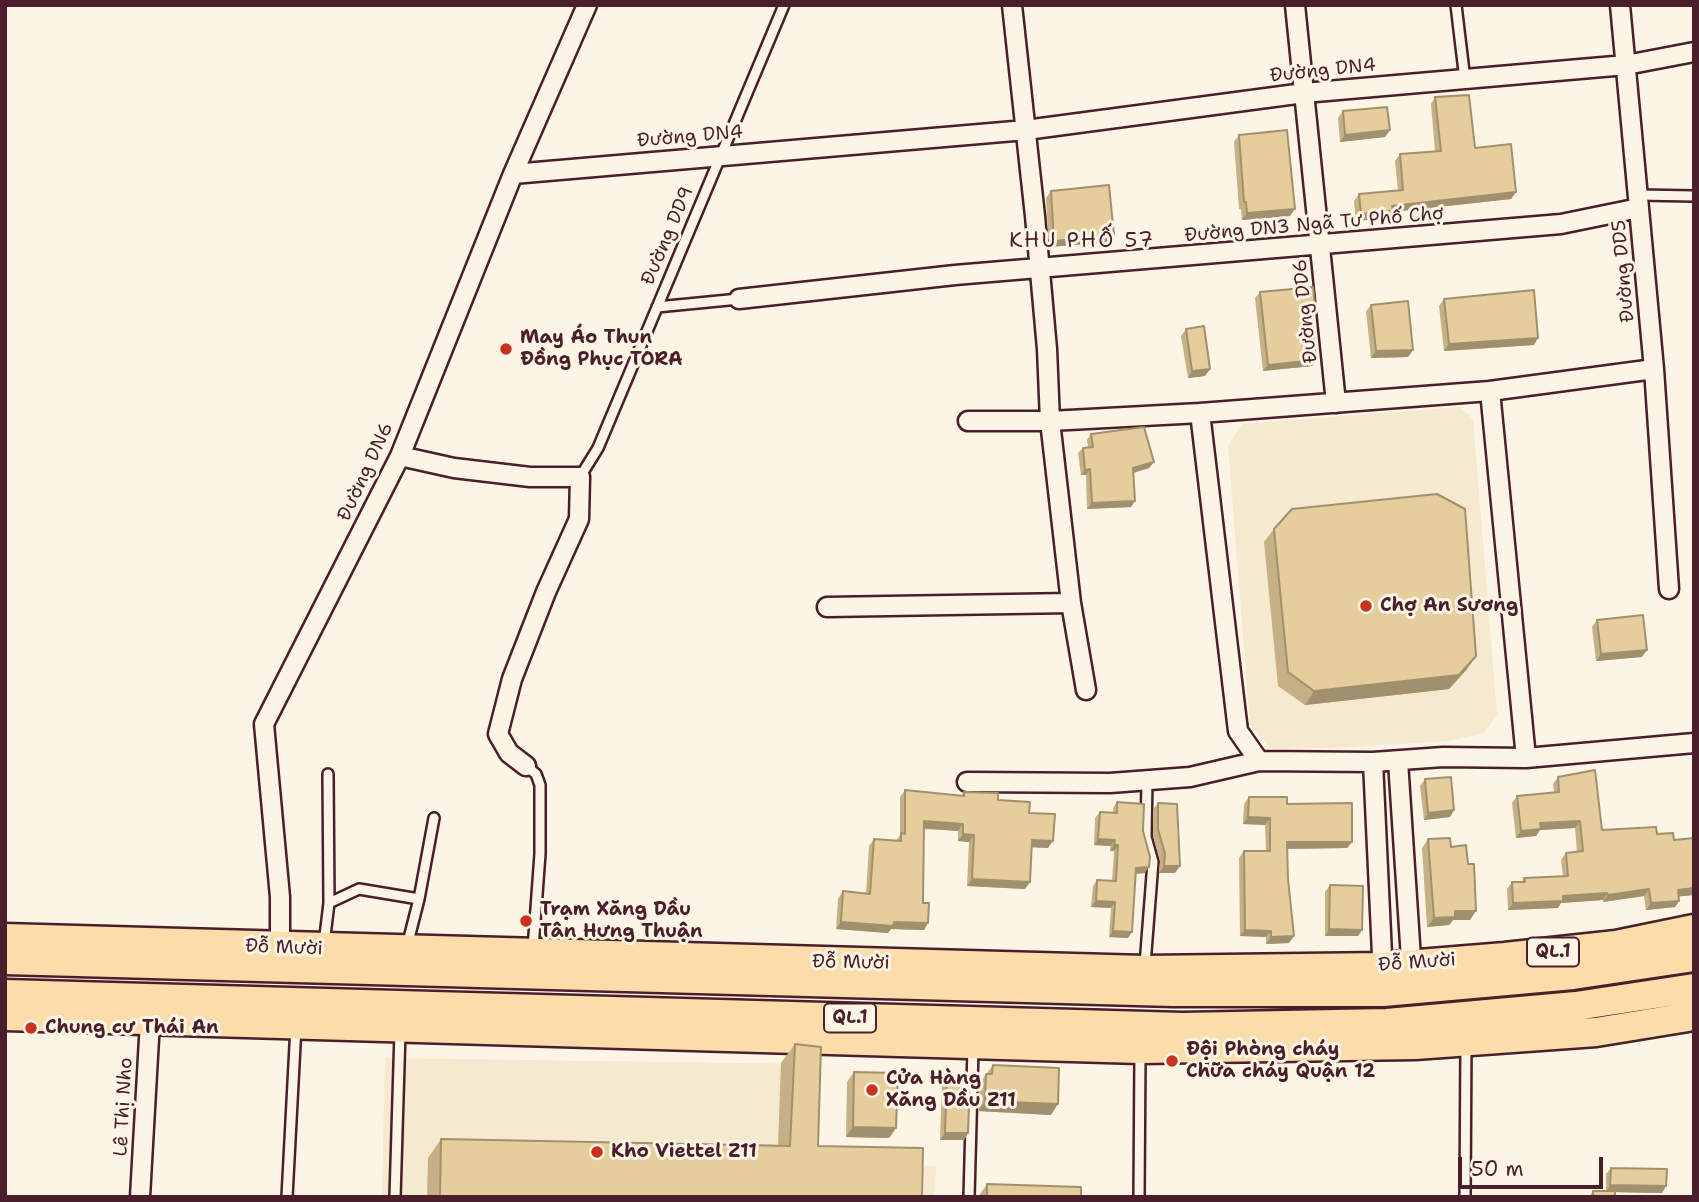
<!DOCTYPE html>
<meta charset="utf-8">
<style>
body{margin:0}
#map{position:relative;width:1699px;height:1202px;overflow:hidden;background:#fcf5e5;font-family:"Shantell Sans",sans-serif}
canvas{display:block}
.frame{position:absolute;inset:0;border:7px solid #4a1f2b;pointer-events:none}
.scale{position:absolute;left:1458px;top:1157px;width:145px;height:32px;box-sizing:border-box;border:4px solid #4a1f2b;border-top:0;padding-left:9px;font-size:21px;line-height:24px;white-space:nowrap;color:#4a1f2b;-webkit-text-stroke:5px #fcf5e5;paint-order:stroke}
</style>
<div id="map">
<canvas width="1699" height="1202"></canvas>
<div class="frame"></div>
<div class="scale">50 m</div>
</div>
<script>
const g = document.querySelector('canvas').getContext('2d');
g.lineJoin = 'round';
function fill(path, color) {
  g.fillStyle = color;
  g.fill(path, 'evenodd');
}
function poly(rows) {
  const path = new Path2D();
  for (const r of rows) {
    path.moveTo(r[0], r[1]);
    for (let i = 2; i < r.length; i += 2) path.lineTo(r[i], r[i + 1]);
  }
  return path;
}
function strokePath(path, color, width, dash) {
  g.strokeStyle = color;
  g.lineWidth = width;
  g.lineCap = dash ? 'butt' : 'round';
  g.setLineDash(dash || []);
  g.stroke(path);
}
function drawText(font, color, halo, rows, align = 'center') {
  g.font = font + ' "Shantell Sans",sans-serif';
  g.lineWidth = 6;
  g.setLineDash([]);
  g.textBaseline = 'middle';
  g.strokeStyle = halo;
  g.fillStyle = color;
  for (const [text, x, y, turn = 0] of rows) {
    g.save();
    g.translate(x, y);
    g.rotate((+turn || 0) * Math.PI / 180);
    g.textAlign = isNaN(turn) ? turn : align;
    if (halo) g.strokeText(text, 0, 0);
    g.fillText(text, 0, 0);
    g.restore();
  }
}
fill(poly([
 [1460,407,1473,419,1497,715,1484,733,1449,741,1338,748,1270,748,1250,724,1228,446,1242,424],
 [385,1058,810,1064,807,1164,936,1166,935,1197,382,1197]
]), '#f5e9cf');
const service = poly([
 [1456,5,1465,80],
 [1638,195,1694,196],
 [657,307,739,299],
 [580,477,598,448,784,5],
 [526,766,536,774,540,785,540,854,533,949],
 [419,899,434,818],
 [329,903,359,889,419,899,407,946],
 [324,944,329,903,328,774],
 [1145,965,1153,862,1146,837,1147,780],
 [287,1197,296,1026],
 [395,1197,400,1032],
 [969,1197,973,1048],
 [1139,1197,1140,1054],
 [1465,1197,1466,1043]
]);
const minor = poly([
 [1012,5,1035,216,1047,349,1050,421,1071,603,1086,690],
 [1295,5,1336,403],
 [513,174,1026,130,1304,93,1626,65,1694,52],
 [739,299,955,275,1561,224,1639,208],
 [1654,369,1669,589],
 [1490,391,1526,758,1443,757,1373,762,1259,761,1238,731,1200,413,1490,391],
 [1490,391,1654,369,1620,5],
 [968,421,1050,421,1200,413],
 [400,456,454,468,530,477,580,477,579,519,546,592,512,679,498,734,509,753,526,766],
 [827,607,1071,603],
 [1526,758,1694,743],
 [1398,761,1412,974],
 [1373,762,1383,976],
 [967,782,1110,783,1190,777,1259,761],
 [280,953,280,897,264,724,400,456,513,174,587,5],
 [140,1197,150,1021]
]);
const trunk = poly([
 [5,938,1145,970,1382,967,1505,957,1616,945,1694,929],
 [5,960,1173,992,1383,992,1573,975,1694,957],
 [5,994,1183,1027,1387,1023,1576,1006,1694,988],
 [5,1016,1140,1049,1415,1045,1596,1032,1694,1016]
]);
strokePath(service, '#4a1f2b', 14);
strokePath(minor, '#4a1f2b', 23);
strokePath(trunk, '#4a1f2b', 33);
strokePath(service, '#fcf5e5', 9);
strokePath(minor, '#fcf5e5', 18);
strokePath(trunk, '#faddab', 28);
fill(poly([
 [1435,97,1475,148,1516,192,1511,199,1392,212,1388,218,1356,221,1354,201,1359,194,1398,190,1395,161,1400,154,1435,151,1431,104],
 [1343,111,1390,130,1385,137,1340,142,1338,118],
 [1239,135,1290,216,1242,220,1241,209,1239,209,1234,142],
 [1051,191,1110,242,1049,247,1046,198],
 [1260,292,1315,306,1311,311,1316,360,1312,366,1263,371,1255,298],
 [1444,299,1534,345,1444,351,1439,306],
 [1371,305,1413,350,1408,357,1371,358,1366,311],
 [1186,329,1210,369,1205,376,1188,378,1181,336],
 [1091,434,1154,462,1149,468,1134,473,1131,507,1087,509,1086,475,1081,475,1078,453,1083,448,1088,447,1087,440],
 [1274,529,1467,669,1449,689,1305,705,1278,686,1264,542],
 [1597,620,1642,657,1596,661,1592,627],
 [1558,777,1602,830,1657,834,1674,840,1694,838,1694,895,1679,896,1679,901,1675,907,1646,910,1644,896,1603,902,1603,900,1561,903,1558,908,1508,910,1507,889,1512,882,1522,882,1524,878,1563,876,1561,860,1566,853,1577,852,1575,828,1540,830,1536,836,1516,838,1512,803,1517,796,1554,792,1553,784],
 [1425,779,1454,810,1450,817,1424,820,1420,786],
 [905,790,961,796,964,792,998,800,1029,813,1048,848,1031,847,1030,882,1025,889,967,886,969,842,958,841,958,831,924,829,923,903,928,923,924,930,891,929,888,933,836,929,838,899,843,891,866,893,869,846,874,839,896,841,900,835,900,797],
 [1249,797,1287,804,1352,842,1347,848,1287,849,1289,943,1266,944,1266,937,1240,936,1239,858,1244,851,1266,851,1265,825,1243,824,1244,804],
 [1117,802,1143,831,1145,873,1136,874,1128,938,1109,937,1111,908,1091,907,1093,886,1097,880,1112,881,1114,851,1110,851,1110,846,1094,845,1095,818,1100,812,1113,813,1113,808],
 [1158,803,1180,866,1175,873,1159,873,1160,861,1153,836,1153,810],
 [1428,839,1451,847,1470,920,1453,920,1449,925,1427,927,1422,848],
 [1330,885,1358,936,1325,936,1325,892],
 [795,1044,818,1146,922,1197,427,1197,428,1158,441,1139,778,1145,781,1063],
 [993,1065,1051,1115,978,1111,979,1084],
 [854,1072,896,1128,889,1138,846,1137,847,1082],
 [947,1076,968,1133,964,1140,940,1140,942,1082],
 [1611,1168,1666,1186,1662,1193,1615,1192,1615,1197,1589,1197,1593,1191,1606,1191,1606,1174],
 [987,1184,1081,1197,978,1197]
]), '#c6b086');
fill(poly([
 [1390,130,1385,137,1340,142,1345,135],
 [1516,192,1511,199,1392,212,1388,218,1356,221,1361,214,1392,206],
 [1295,209,1290,216,1242,220,1247,213],
 [1114,235,1110,242,1049,247,1054,241],
 [1538,338,1534,345,1444,351,1449,344],
 [1413,350,1408,357,1371,358,1376,351],
 [1316,360,1312,366,1263,371,1268,365],
 [1210,369,1205,376,1188,378,1192,371],
 [1154,462,1149,468,1129,474,1133,468],
 [1090,469,1086,475,1081,475,1085,470],
 [1135,501,1131,507,1087,509,1092,503],
 [1647,650,1642,657,1596,661,1601,654],
 [1476,656,1467,669,1449,689,1305,705,1314,691],
 [1454,810,1450,817,1424,820,1428,813],
 [1248,817,1270,818,1265,825,1243,824],
 [924,821,963,824,958,831,919,828],
 [1580,821,1575,828,1540,830,1536,836,1516,838,1521,831,1540,823],
 [963,834,974,835,969,842,958,841],
 [1098,839,1115,840,1110,846,1094,845],
 [1032,840,1053,841,1048,848,1027,847],
 [1287,842,1352,842,1347,848,1283,849],
 [1114,845,1118,845,1114,851,1110,851],
 [1164,866,1180,866,1175,873,1159,873],
 [1149,867,1145,873,1132,874,1136,868],
 [972,879,1030,882,1025,889,967,886],
 [1694,888,1694,895,1674,897,1678,890],
 [1649,889,1644,896,1603,902,1608,895],
 [1607,893,1603,900,1561,903,1558,908,1508,910,1513,903,1563,896],
 [1096,901,1115,902,1111,908,1091,907],
 [1679,901,1675,907,1646,910,1651,903],
 [1455,911,1476,911,1470,920,1453,920,1449,925,1427,927,1434,918],
 [841,922,894,922,928,923,924,930,891,929,888,933,836,929],
 [1329,929,1362,930,1358,936,1325,936],
 [1245,930,1271,931,1266,937,1240,936],
 [1113,931,1132,932,1128,938,1109,937],
 [1294,936,1289,943,1266,944,1271,937],
 [985,1101,1058,1104,1051,1115,978,1111],
 [853,1127,896,1128,889,1138,846,1137],
 [945,1133,968,1133,964,1140,940,1140],
 [1610,1185,1666,1186,1662,1193,1606,1192]
]), '#a1906d');
const building = poly([
 [1469,95,1475,148,1511,144,1516,192,1392,206,1393,211,1361,214,1359,194,1403,190,1400,154,1441,151,1435,97,1469,95],
 [1387,107,1390,130,1345,135,1343,111,1387,107],
 [1287,130,1295,209,1247,213,1246,202,1244,202,1239,135,1287,130],
 [1109,185,1114,235,1054,241,1051,191,1109,185],
 [1313,287,1315,306,1311,306,1316,360,1268,365,1260,292,1313,287],
 [1534,290,1538,338,1449,344,1444,299,1534,290],
 [1408,301,1413,350,1376,351,1371,305,1408,301],
 [1204,326,1210,369,1192,371,1186,329,1204,326],
 [1144,427,1154,462,1133,468,1135,501,1092,503,1090,469,1085,470,1083,448,1093,447,1091,434,1144,427],
 [1437,494,1465,509,1476,656,1459,675,1314,691,1288,672,1274,529,1292,509,1437,494],
 [1643,615,1647,650,1601,654,1597,620,1643,615],
 [1595,770,1602,830,1656,827,1657,834,1673,833,1674,840,1694,838,1694,888,1678,890,1679,901,1651,903,1649,889,1608,895,1607,893,1563,896,1563,901,1513,903,1512,882,1525,882,1524,878,1568,876,1566,853,1583,851,1580,821,1540,823,1541,829,1521,831,1517,796,1559,792,1558,777,1595,770],
 [1451,777,1454,810,1428,813,1425,779,1451,777],
 [905,790,964,796,964,792,998,793,998,800,1030,802,1029,813,1055,814,1053,841,1032,840,1030,882,972,879,974,835,963,834,963,824,924,821,923,903,929,903,928,923,894,922,893,926,841,922,843,891,870,894,874,839,901,841,901,833,905,834,905,790],
 [1249,797,1287,797,1287,804,1352,803,1352,842,1287,842,1288,879,1294,936,1271,937,1271,931,1245,930,1244,851,1270,851,1270,818,1248,817,1249,797],
 [1117,802,1144,804,1143,831,1150,857,1149,867,1136,868,1132,932,1113,931,1115,902,1096,901,1097,880,1116,881,1118,845,1114,845,1115,840,1098,839,1100,812,1117,813,1117,802],
 [1158,803,1177,804,1180,866,1164,866,1165,854,1158,829,1158,803],
 [1450,838,1451,847,1466,845,1468,864,1474,864,1476,911,1455,911,1455,917,1434,918,1428,839,1450,838],
 [1330,885,1363,886,1362,930,1329,929,1330,885],
 [795,1044,821,1047,818,1146,923,1148,922,1197,440,1197,441,1139,790,1146,795,1044],
 [993,1065,1059,1068,1058,1104,985,1101,986,1074,992,1074,993,1065],
 [854,1072,898,1073,896,1128,853,1127,854,1072],
 [947,1076,970,1076,968,1133,945,1133,947,1076],
 [1611,1168,1667,1169,1666,1186,1610,1185,1611,1168],
 [987,1184,1081,1187,1081,1197,987,1197,987,1184],
 [1593,1191,1615,1191,1615,1197,1593,1197,1593,1191]
]);
fill(building, '#e6cd9c');
strokePath(building, '#a1906d', 2);
for (const [x, y, r, color] of [
 [506,349,7,"#c8321e"],
 [1366,606,7,"#c8321e"],
 [526,921,7,"#c8321e"],
 [31,1028,7,"#c8321e"],
 [1172,1061,7,"#c8321e"],
 [872,1090,7,"#c8321e"],
 [597,1152,7,"#c8321e"]
]) {
  const dot = new Path2D();
  dot.arc(x, y, r, 0, 2 * Math.PI);
  g.fillStyle = color;
  g.fill(dot);
  strokePath(dot, '#fcf5e5', 2.5);
}
for (const [x, y, w] of [
 [1553,952,52],
 [850,1018,52]
]) {
  const box = new Path2D();
  box.roundRect(x - w / 2, y - 14.5, w, 29, 5);
  g.fillStyle = '#fcf5e5';
  g.fill(box);
  strokePath(box, '#4a1f2b', 2);
}
drawText('bold 18px', '#4a1f2b', null, [
 ["QL.1",1553,952],
 ["QL.1",850,1018]
]);
drawText('19px', '#4a1f2b', '#fcf5e5', [
 ["Đường DN4",1323,71,-6],
 ["Đường DN4",690,137,-5],
 ["Đường DN3 Ngã Tư Phố Chợ",1314,225,-5],
 ["Đường DD9",668,236,-67],
 ["Đường DD5",1624,271,-95],
 ["Đường DD6",1306,311,-96],
 ["Đường DN6",366,472,-65],
 ["Đỗ Mười",284,948,2],
 ["Đỗ Mười",851,963,1],
 ["Đỗ Mười",1417,963,-4],
 ["Lê Thị Nho",124,1107,-87]
]);
drawText('bold 19px', '#4a1f2b', '#fcf5e5', [
 ["May Áo Thun",520,338],
 ["Đồng Phục TORA",520,360],
 ["Chợ An Sương",1380,606],
 ["Trạm Xăng Dầu",540,910],
 ["Tân Hưng Thuận",540,932],
 ["Chung cư Thái An",45,1028],
 ["Đội Phòng cháy",1186,1050],
 ["Chữa cháy Quận 12",1186,1072],
 ["Cửa Hàng",886,1079],
 ["Xăng Dầu Z11",886,1101],
 ["Kho Viettel Z11",611,1152]
], 'left');
g.letterSpacing = '2px';
drawText('21px', '#4a1f2b', '#fcf5e5', [
 ["KHU PHỐ 57",1082,242]
]);
g.letterSpacing = '0px';
</script>
